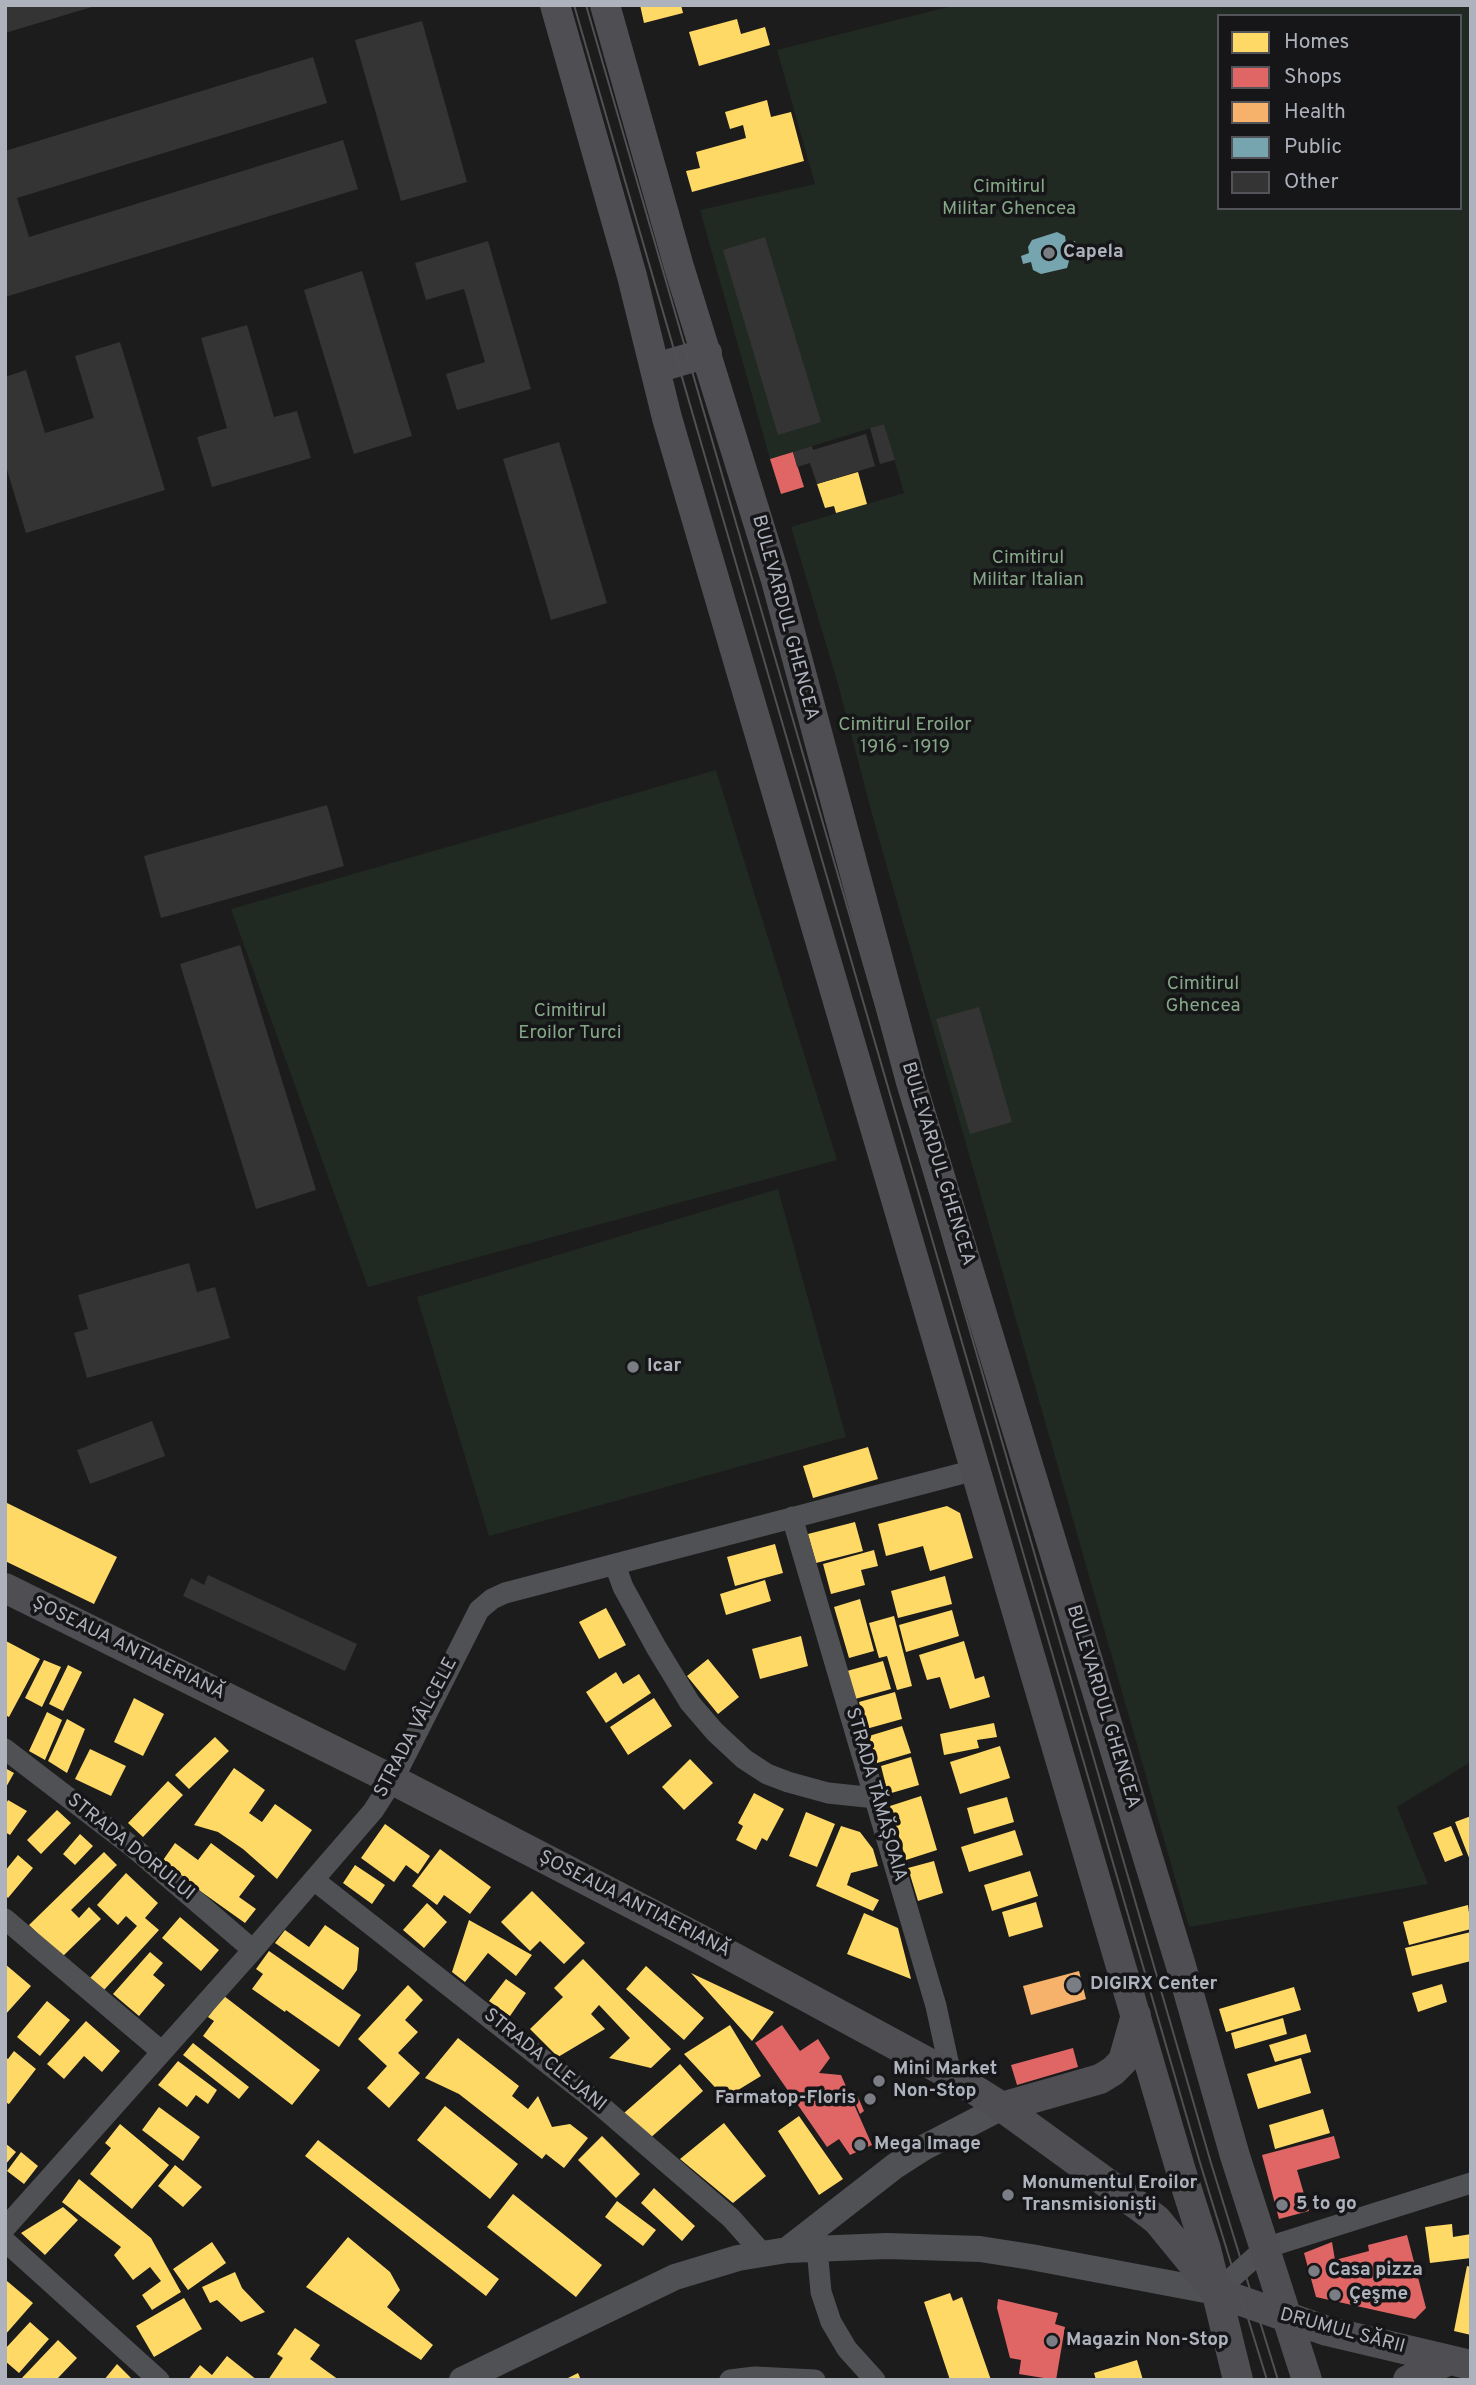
<!DOCTYPE html>
<meta charset="utf-8">
<style>
body{margin:0}
#map{position:relative;width:1476px;height:2385px;overflow:hidden;background:#1c1c1c;font-family:Overpass,sans-serif}
canvas{display:block}
.frame{position:absolute;inset:0;border:7px solid #adb2bc;pointer-events:none}
.legend{position:absolute;left:1217px;top:14px;width:245px;height:196px;box-sizing:border-box;background:#161618;border:2px solid #52545a;margin:0;padding:9px 12px;list-style:none;font-size:21px;color:#adb2bc}
.legend li{display:flex;align-items:center;gap:14px;height:35px}
.legend b{width:35px;border:2px solid #52545a}
</style>
<div id="map">
<canvas width="1476" height="2385"></canvas>
<div class="frame"></div>
<ul class="legend">
<li><b style="height:19px;background:#ffd966"></b>Homes</li>
<li><b style="height:19px;background:#e06666"></b>Shops</li>
<li><b style="height:19px;background:#f6b26b"></b>Health</li>
<li><b style="height:19px;background:#76a5af"></b>Public</li>
<li><b style="height:19px;background:#343434"></b>Other</li>
</ul>
</div>
<script>
const g = document.querySelector('canvas').getContext('2d');
g.lineJoin = 'round';
function fill(path, color) {
  g.fillStyle = color;
  g.fill(path, 'evenodd');
}
function poly(rows) {
  const path = new Path2D();
  for (const r of rows) {
    path.moveTo(r[0], r[1]);
    for (let i = 2; i < r.length; i += 2) path.lineTo(r[i], r[i + 1]);
  }
  return path;
}
function strokePath(path, color, width, dash) {
  g.strokeStyle = color;
  g.lineWidth = width;
  g.lineCap = dash ? 'butt' : 'round';
  g.setLineDash(dash || []);
  g.stroke(path);
}
function drawText(font, color, halo, rows, align = 'center') {
  g.font = font + ' Overpass,sans-serif';
  g.lineWidth = 7;
  g.setLineDash([]);
  g.textBaseline = 'middle';
  g.strokeStyle = halo;
  g.fillStyle = color;
  for (const [text, x, y, turn = 0] of rows) {
    g.save();
    g.translate(x, y);
    g.rotate((+turn || 0) * Math.PI / 180);
    g.textAlign = isNaN(turn) ? turn : align;
    if (halo) g.strokeText(text, 0, 0);
    g.fillText(text, 0, 0);
    g.restore();
  }
}
fill(poly([
 [956,5,1471,5,1471,1762,1397,1807,1428,1884,1189,1927,872,814,838,684,791,527,904,493,884,424,770,459,700,210,815,184,777,50],
 [1219,16,1460,16,1460,208,1219,208],
 [716,770,837,1160,368,1287,231,909],
 [778,1189,846,1437,489,1536,417,1297]
]), '#212923');
fill(poly([
 [640,5,681,5,683,13,644,23],
 [737,19,741,34,765,27,770,45,699,66,689,32],
 [767,100,771,117,791,112,804,161,692,192,686,171,700,168,696,152,746,138,743,125,730,129,725,112],
 [858,472,867,504,836,513,834,506,825,508,817,484],
 [868,1447,878,1479,813,1498,803,1466],
 [5,1502,117,1557,94,1604,5,1561],
 [947,1506,960,1513,973,1558,930,1571,923,1546,886,1556,878,1524],
 [855,1522,863,1551,816,1563,808,1534],
 [775,1544,783,1573,735,1586,727,1557],
 [874,1550,878,1566,861,1570,865,1585,831,1594,823,1564],
 [945,1576,952,1604,898,1618,891,1591],
 [765,1580,771,1601,726,1615,720,1594],
 [860,1599,874,1651,849,1658,834,1607],
 [606,1608,626,1645,599,1659,579,1622],
 [952,1610,959,1636,906,1652,899,1625],
 [894,1616,912,1686,897,1690,887,1656,879,1658,869,1623],
 [801,1636,808,1666,760,1679,752,1649],
 [6,1641,40,1659,9,1717,5,1715],
 [964,1641,975,1679,984,1676,990,1697,950,1709,940,1677,927,1680,919,1655],
 [708,1659,739,1697,718,1714,687,1676],
 [44,1660,61,1667,42,1707,25,1698],
 [883,1661,891,1689,855,1699,847,1671],
 [68,1665,82,1672,63,1711,49,1704],
 [616,1672,623,1684,639,1674,651,1693,606,1723,586,1692],
 [895,1692,902,1719,866,1729,859,1702],
 [134,1698,164,1714,143,1756,114,1742],
 [654,1698,672,1726,628,1755,610,1727],
 [47,1712,62,1720,45,1760,29,1751],
 [67,1719,85,1729,67,1773,48,1761],
 [994,1723,997,1737,977,1740,979,1748,944,1755,940,1734],
 [902,1726,911,1753,877,1763,869,1736],
 [215,1737,229,1751,189,1789,175,1775],
 [1000,1746,1010,1778,960,1794,950,1762],
 [90,1749,126,1766,111,1796,75,1779],
 [911,1757,919,1785,888,1794,881,1766],
 [690,1759,713,1783,684,1810,662,1787],
 [5,1768,14,1773,5,1789],
 [234,1768,265,1790,249,1813,262,1822,275,1804,312,1830,277,1879,243,1849,218,1832,194,1825],
 [168,1781,183,1795,143,1837,128,1823],
 [754,1793,784,1809,767,1841,762,1838,756,1850,736,1840,743,1826,738,1823],
 [921,1796,937,1850,906,1860,890,1806],
 [1007,1797,1014,1822,974,1834,967,1808],
 [8,1800,27,1811,10,1835,5,1832,5,1806],
 [57,1810,71,1823,41,1854,27,1840],
 [806,1812,835,1824,817,1867,789,1856],
 [1471,1816,1471,1863,1455,1822],
 [385,1824,430,1856,418,1874,406,1865,394,1882,361,1858],
 [841,1826,860,1832,873,1849,878,1866,851,1873,847,1885,879,1900,873,1911,816,1886],
 [1451,1826,1463,1855,1445,1862,1433,1833],
 [1015,1830,1023,1855,969,1872,961,1847],
 [80,1834,93,1846,75,1865,63,1854],
 [175,1843,198,1860,211,1843,255,1876,239,1897,256,1909,245,1923,161,1863],
 [440,1849,491,1887,470,1914,444,1895,437,1905,412,1886],
 [104,1852,117,1865,71,1910,79,1918,89,1907,101,1919,62,1957,29,1925],
 [18,1855,33,1868,8,1898,5,1895,5,1871],
 [934,1861,943,1893,918,1901,908,1868],
 [355,1865,385,1885,372,1904,343,1883],
 [1030,1871,1038,1896,992,1911,984,1885],
 [126,1873,158,1903,145,1918,159,1930,104,1990,90,1978,137,1926,126,1916,118,1925,97,1905],
 [532,1891,585,1943,564,1964,540,1941,530,1951,501,1922],
 [1036,1902,1043,1927,1009,1937,1002,1912],
 [427,1903,447,1922,424,1948,403,1930],
 [1468,1905,1471,1929,1409,1945,1403,1922],
 [864,1913,898,1928,911,1979,847,1954],
 [180,1917,219,1950,201,1971,162,1938],
 [469,1920,532,1955,516,1976,488,1953,465,1982,452,1972],
 [325,1925,359,1948,357,1970,343,1990,275,1943,285,1930,309,1947],
 [1471,1932,1471,1961,1412,1976,1405,1948],
 [269,1951,361,2015,339,2047,286,2010,285,2012,252,1989,263,1974,256,1969],
 [150,1952,163,1963,153,1975,165,1985,139,2016,113,1994],
 [583,1959,671,2049,651,2068,609,2058,630,2038,599,2005,591,2014,605,2029,558,2057,530,2029,563,1997,554,1988],
 [5,1964,31,1986,5,2015],
 [646,1966,704,2018,684,2040,626,1989],
 [691,1973,774,2012,752,2041],
 [506,1979,526,1993,510,2016,489,2001],
 [1442,1984,1447,2002,1418,2012,1412,1993],
 [408,1985,423,2000,405,2020,418,2032,398,2053,420,2073,389,2108,367,2088,387,2066,358,2039],
 [1294,1987,1301,2010,1226,2032,1219,2009],
 [224,1996,320,2070,292,2105,203,2036,214,2021,208,2017],
 [47,2001,70,2020,40,2056,17,2037],
 [1283,2018,1287,2034,1235,2049,1231,2033],
 [86,2021,120,2051,102,2072,84,2056,64,2079,47,2064],
 [730,2025,761,2076,725,2098,684,2054],
 [1306,2034,1311,2052,1275,2062,1269,2045],
 [458,2038,519,2086,512,2096,528,2109,538,2096,552,2127,570,2124,588,2138,564,2168,546,2154,542,2159,459,2094,425,2078],
 [193,2043,249,2087,239,2099,183,2055],
 [14,2051,36,2069,9,2104,5,2102,5,2057,8,2059],
 [1301,2058,1311,2093,1258,2109,1247,2074],
 [178,2061,217,2090,208,2104,196,2095,187,2107,158,2085],
 [680,2064,703,2091,648,2140,624,2113],
 [445,2106,518,2164,490,2199,417,2140],
 [159,2107,200,2137,183,2161,142,2130],
 [1323,2109,1330,2133,1275,2149,1269,2125],
 [799,2116,843,2179,819,2195,778,2131],
 [724,2123,766,2176,733,2203,680,2159],
 [120,2124,169,2165,132,2209,90,2174,111,2148,105,2143],
 [602,2136,640,2174,616,2198,578,2160],
 [318,2140,499,2279,486,2296,305,2156],
 [5,2143,16,2152,5,2165],
 [21,2152,38,2166,24,2184,7,2171],
 [175,2165,202,2187,183,2207,158,2186],
 [79,2179,151,2238,181,2292,152,2310,142,2295,161,2281,150,2267,133,2280,114,2255,121,2247,62,2202],
 [654,2188,695,2226,682,2241,641,2203],
 [513,2194,602,2265,576,2297,487,2227],
 [617,2201,656,2230,643,2246,605,2217],
 [63,2207,78,2220,45,2255,21,2233],
 [1452,2224,1453,2237,1471,2234,1471,2258,1430,2263,1425,2227],
 [348,2237,390,2272,400,2290,387,2307,433,2345,421,2360,306,2287],
 [212,2242,226,2263,188,2290,173,2269],
 [1467,2266,1471,2267,1471,2335,1454,2331],
 [235,2272,242,2288,265,2312,241,2322,217,2300,210,2303,202,2287],
 [7,2281,33,2303,5,2335,5,2284],
 [950,2293,953,2301,962,2297,991,2380,950,2380,924,2302],
 [184,2298,202,2329,154,2357,136,2326],
 [30,2322,49,2339,19,2373,5,2361,5,2349],
 [295,2328,320,2345,310,2359,339,2380,268,2380,283,2358,277,2354],
 [58,2340,77,2358,58,2378,61,2380,20,2380],
 [227,2356,257,2380,188,2380,200,2365,212,2375],
 [1137,2360,1143,2380,1096,2380,1094,2373],
 [117,2364,133,2380,104,2380],
 [578,2373,581,2380,564,2380]
]), '#ffd966');
fill(poly([
 [793,452,804,487,781,494,770,459],
 [782,2025,800,2051,818,2039,830,2058,819,2073,841,2075,872,2145,850,2155,839,2139,827,2147,755,2043],
 [1073,2048,1078,2067,1017,2085,1011,2065],
 [855,2090,864,2111,860,2114,851,2093],
 [1334,2136,1340,2158,1297,2170,1309,2211,1279,2219,1262,2155],
 [1407,2235,1426,2308,1415,2319,1316,2297,1304,2253,1332,2242,1335,2260,1369,2251,1368,2245],
 [998,2299,1058,2313,1055,2324,1065,2327,1056,2380,1019,2374,1021,2360,1010,2358,997,2308]
]), '#e06666');
fill(poly([
 [1079,1971,1086,1999,1031,2015,1023,1986]
]), '#f6b26b');
fill(poly([
 [1057,232,1065,236,1066,243,1075,241,1077,251,1068,254,1069,261,1067,268,1041,274,1033,270,1031,262,1023,264,1021,256,1029,253,1028,247,1032,240]
]), '#76a5af');
fill(poly([
 [5,5,94,5,95,6,5,33],
 [422,21,467,182,401,201,355,40],
 [313,57,327,103,17,198,29,237,343,140,358,189,5,297,5,151],
 [765,237,821,422,778,435,723,250],
 [488,241,531,389,457,410,446,374,485,362,464,289,426,300,415,263],
 [362,271,412,436,354,454,304,290],
 [247,325,274,417,297,411,311,458,212,487,197,437,227,428,201,338],
 [120,342,165,490,26,533,5,463,5,377,26,370,45,433,94,418,75,356],
 [884,424,895,460,880,464,870,428],
 [866,434,875,466,817,484,810,463,797,467,793,452,812,446,813,450],
 [559,442,607,603,551,620,503,459],
 [327,805,344,866,161,918,144,856],
 [240,945,316,1190,256,1209,180,964],
 [979,1007,1012,1122,970,1134,936,1019],
 [189,1263,197,1292,215,1287,230,1338,87,1378,74,1333,88,1329,78,1295],
 [152,1421,165,1456,90,1484,77,1450],
 [208,1575,357,1644,345,1671,183,1596,191,1578,204,1585]
]), '#343434');
strokePath(poly([
 [792,1517,936,2006,951,2075],
 [615,1565,623,1587,656,1647,690,1703,715,1732,744,1759,767,1774,788,1782,828,1793,876,1798],
 [5,1749,134,1848,253,1950],
 [314,1880,594,2100,731,2218,763,2254],
 [5,1919,161,2051],
 [5,2228,253,1950,373,1811,393,1780,479,1610,492,1599,505,1593,975,1470],
 [5,2241,159,2380],
 [817,2248,821,2292,831,2322,847,2349,875,2380],
 [1216,2292,1265,2248,1471,2183],
 [730,2380,755,2377,815,2380]
]), '#505155', 21);
strokePath(poly([
 [787,2250,895,2166,923,2148,1002,2107],
 [462,2380,675,2277,738,2258,787,2250,887,2246,980,2249,1031,2257,1216,2292]
]), '#505155', 26);
strokePath(poly([
 [555,5,632,276,667,418,1181,2171,1206,2249,1238,2380],
 [605,5,679,267,776,580,911,1082,1181,1966,1235,2156,1307,2380],
 [656,368,707,353],
 [5,1588,393,1780,696,1937,951,2075,1002,2107,1140,2207,1157,2220,1216,2292,1327,2331,1471,2365],
 [1002,2107,1100,2079,1113,2071,1123,2061,1136,2015],
 [1408,2380,1449,2360]
]), '#4f4f53', 30);
strokePath(poly([
 [574,5,1201,2166,1267,2380],
 [586,5,1211,2163,1278,2380]
]), '#505153', 2);
for (const [x, y, r, color] of [
 [1049,253,7,"#7a7e84"],
 [633,1367,7,"#7a7e84"],
 [1074,1985,9,"#7a7e84"],
 [879,2081,7,"#7a7e84"],
 [870,2099,7,"#7a7e84"],
 [860,2145,7,"#7a7e84"],
 [1008,2195,7,"#7a7e84"],
 [1282,2205,7,"#7a7e84"],
 [1314,2271,7,"#7a7e84"],
 [1335,2295,7,"#7a7e84"],
 [1052,2341,7,"#7a7e84"]
]) {
  const dot = new Path2D();
  dot.arc(x, y, r, 0, 2 * Math.PI);
  g.fillStyle = color;
  g.fill(dot);
  strokePath(dot, '#161618', 2.5);
}
drawText('19px', '#85a787', '#161618', [
 ["Cimitirul",1009,188],
 ["Militar Ghencea",1009,210],
 ["Cimitirul",1028,559],
 ["Militar Italian",1028,581],
 ["Cimitirul Eroilor",905,726],
 ["1916 - 1919",905,748],
 ["Cimitirul",1203,985],
 ["Ghencea",1203,1007],
 ["Cimitirul",570,1012],
 ["Eroilor Turci",570,1034]
]);
drawText('bold 19px', '#adb2bc', '#161618', [
 ["Capela",1063,253],
 ["Icar",647,1367],
 ["DIGIRX Center",1090,1985],
 ["Mini Market",893,2070],
 ["Non-Stop",893,2092],
 ["Farmatop-Floris",856,2099,"right"],
 ["Mega Image",874,2145],
 ["Monumentul Eroilor",1022,2184],
 ["Transmisioniști",1022,2206],
 ["5 to go",1296,2205],
 ["Casa pizza",1328,2271],
 ["Çeşme",1349,2295],
 ["Magazin Non-Stop",1066,2341]
], 'left');
drawText('19px', '#adb2bc', '#161618', [
 ["BULEVARDUL GHENCEA",784,618,75],
 ["BULEVARDUL GHENCEA",937,1164,73],
 ["ȘOSEAUA ANTIAERIANĂ",128,1649,26],
 ["BULEVARDUL GHENCEA",1102,1707,73],
 ["STRADA VÂLCELE",417,1728,-62],
 ["STRADA TĂMĂȘOAIA",875,1795,74],
 ["STRADA DORULUI",130,1848,39],
 ["ȘOSEAUA ANTIAERIANĂ",634,1905,27],
 ["STRADA CLEJANI",544,2061,39],
 ["DRUMUL SĂRII",1342,2332,15]
]);
</script>
